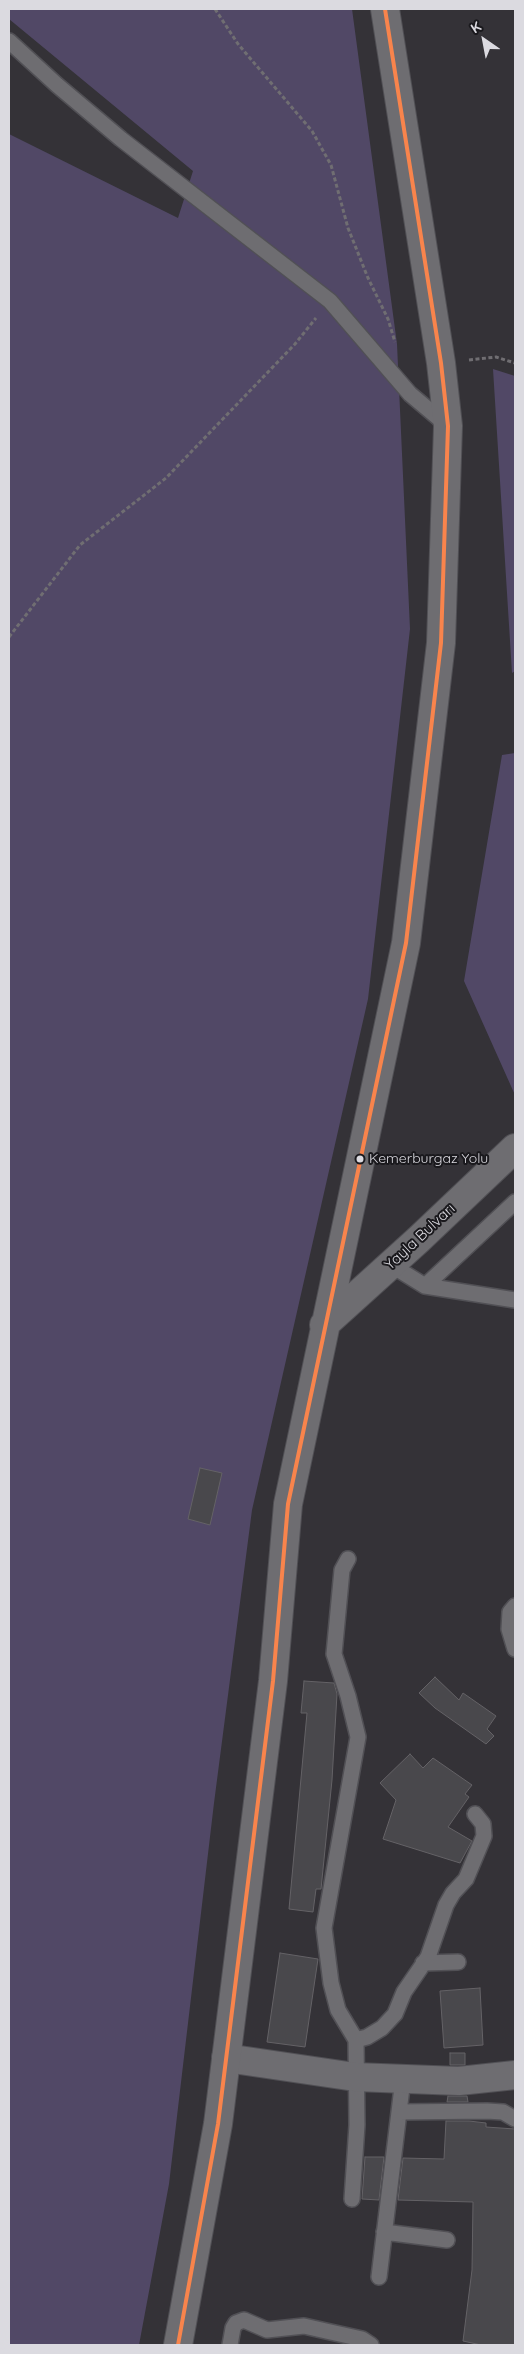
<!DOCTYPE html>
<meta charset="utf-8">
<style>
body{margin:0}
#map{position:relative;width:524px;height:2354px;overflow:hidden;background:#343237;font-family:Quicksand,sans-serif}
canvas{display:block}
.frame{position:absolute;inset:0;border:10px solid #dbdae0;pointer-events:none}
.north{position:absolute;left:459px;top:15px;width:50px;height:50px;-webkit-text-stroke:4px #1a191d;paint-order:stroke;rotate:327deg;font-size:14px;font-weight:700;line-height:20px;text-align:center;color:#dbdae0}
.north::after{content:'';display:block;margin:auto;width:18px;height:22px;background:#dbdae0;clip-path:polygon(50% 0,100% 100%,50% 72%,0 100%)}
</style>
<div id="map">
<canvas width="524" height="2354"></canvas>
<div class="frame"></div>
<div class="north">K</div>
</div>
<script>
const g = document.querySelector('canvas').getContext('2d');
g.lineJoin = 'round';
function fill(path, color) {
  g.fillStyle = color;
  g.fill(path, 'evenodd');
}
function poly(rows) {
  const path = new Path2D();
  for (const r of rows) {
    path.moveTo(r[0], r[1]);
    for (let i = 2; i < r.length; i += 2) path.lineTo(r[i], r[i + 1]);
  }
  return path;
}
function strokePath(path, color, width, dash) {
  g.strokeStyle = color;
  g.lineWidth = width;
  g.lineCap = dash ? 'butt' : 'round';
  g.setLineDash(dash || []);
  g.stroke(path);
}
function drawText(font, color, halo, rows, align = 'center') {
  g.font = font + ' Quicksand,sans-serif';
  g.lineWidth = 4;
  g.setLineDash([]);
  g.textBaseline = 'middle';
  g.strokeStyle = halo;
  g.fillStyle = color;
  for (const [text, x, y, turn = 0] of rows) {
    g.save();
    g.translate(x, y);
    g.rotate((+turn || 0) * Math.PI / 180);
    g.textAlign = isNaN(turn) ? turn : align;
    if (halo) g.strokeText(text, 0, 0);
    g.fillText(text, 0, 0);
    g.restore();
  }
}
fill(poly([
 [9,9,352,9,397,344,410,629,368,999,252,1510,214,1803,169,2184,139,2345,9,2345,9,134,178,218,193,171,9,19],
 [493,369,515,376,515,671,512,673],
 [515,753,515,1095,464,981,502,755]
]), '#514866');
const building = poly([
 [200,1468,222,1473,210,1525,188,1519,200,1468],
 [435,1677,459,1700,463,1693,496,1716,487,1729,494,1736,486,1744,435,1708,419,1693,435,1677],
 [304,1681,334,1683,337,1694,332,1780,321,1889,316,1889,313,1912,289,1909,307,1713,301,1713,304,1681],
 [410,1754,423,1768,433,1758,472,1785,465,1794,469,1797,448,1827,472,1841,460,1863,383,1839,396,1800,380,1783,410,1754],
 [280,1953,318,1959,305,2047,267,2042,280,1953],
 [480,1988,483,2045,444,2048,440,1991,480,1988],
 [450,2053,465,2053,465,2065,450,2065,450,2053],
 [448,2096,467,2096,468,2102,447,2102,448,2096],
 [446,2121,469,2121,486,2123,486,2127,515,2129,515,2345,481,2345,463,2341,472,2270,473,2202,398,2200,403,2158,444,2159,446,2121],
 [365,2157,384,2157,379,2200,362,2199,365,2157]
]);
fill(building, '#49484c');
strokePath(building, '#646266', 1);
const service = poly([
 [9,41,57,85,121,139,330,301,410,394,448,426],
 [391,1265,425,1286,515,1300],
 [425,1286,515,1202],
 [348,1559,342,1570,334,1654,348,1696,358,1737,324,1928,331,1983,338,2010,356,2040,357,2125,352,2199],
 [515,1606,510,1612,509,1629,515,1649],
 [423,1963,458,1962],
 [356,2040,367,2037,382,2028,395,2014,404,1992,428,1957,446,1905,453,1893,466,1879,484,1836,483,1824,475,1814],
 [399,2112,487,2111,503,2112,515,2119],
 [384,2232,447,2240],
 [379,2277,403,2079],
 [230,2345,233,2328,236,2323,244,2320,267,2330,304,2326,326,2331,362,2339,371,2345]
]);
const minor = poly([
 [226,2058,355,2077,459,2081,515,2075]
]);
const secondary = poly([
 [324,1325,418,1240,515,1148],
 [178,2345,218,2124,273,1681,288,1504,406,943,441,643,448,426,441,363,385,9]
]);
strokePath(service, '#515055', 18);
strokePath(minor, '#515055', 30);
strokePath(secondary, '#515055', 30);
strokePath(poly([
 [215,9,238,44,312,131,331,165,348,228,368,278,388,319,395,342],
 [469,360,496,357,515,363],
 [9,637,80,545,166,478,295,344,316,318]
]), '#706e72', 3, [4, 2.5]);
strokePath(service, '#6e6d71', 15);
strokePath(minor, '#6e6d71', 28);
strokePath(secondary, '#6e6d71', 28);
strokePath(poly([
 [178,2345,218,2124,273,1681,288,1504,406,943,441,643,448,426,441,363,385,9]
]), '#f8844c', 4);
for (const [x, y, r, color] of [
 [360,1159,4.5,"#dbdae0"]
]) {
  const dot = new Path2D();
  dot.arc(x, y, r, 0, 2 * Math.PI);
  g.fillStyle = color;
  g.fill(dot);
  strokePath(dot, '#1a191d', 2);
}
drawText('14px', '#dbdae0', '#1a191d', [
 ["Kemerburgaz Yolu",369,1159]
], 'left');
drawText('15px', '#dbdae0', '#1a191d', [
 ["Yayla Bulvarı",420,1237,-43]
]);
</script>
